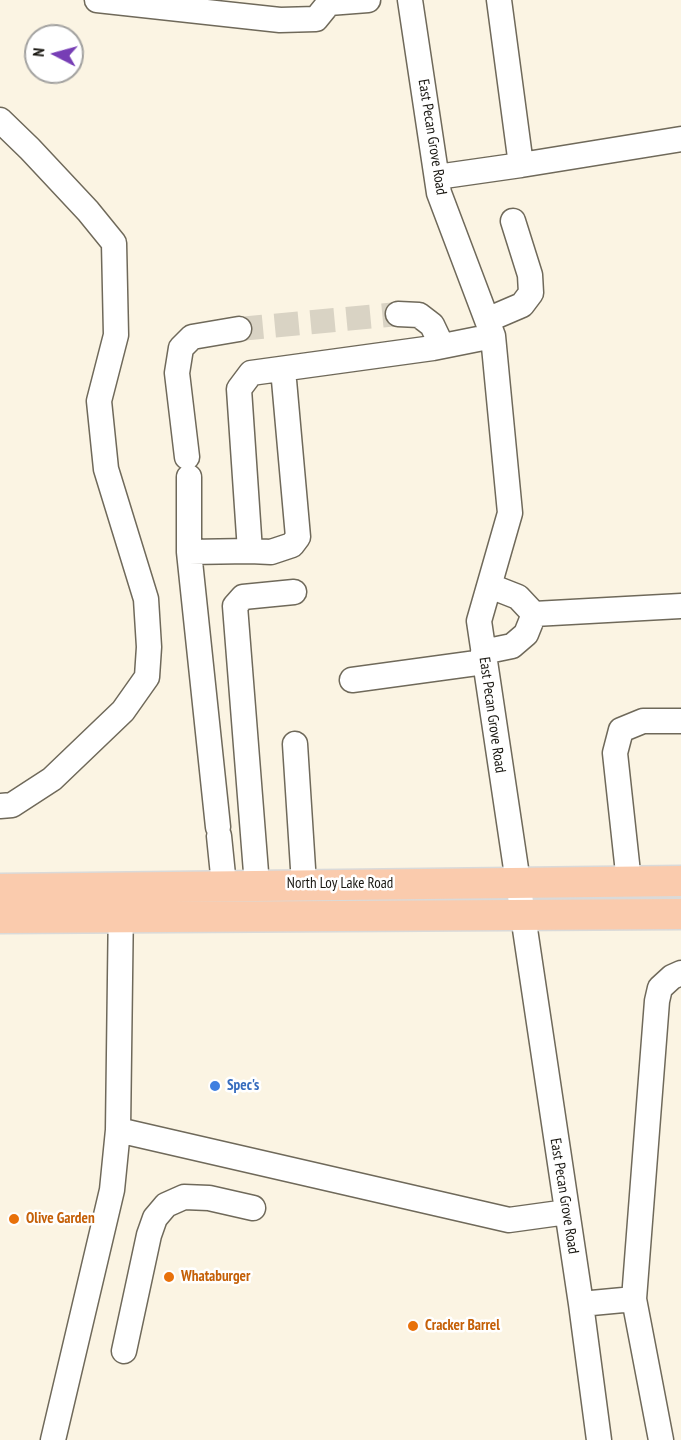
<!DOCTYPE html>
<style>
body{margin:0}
#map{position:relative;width:681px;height:1440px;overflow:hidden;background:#fbf4e3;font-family:"PT Sans Narrow",sans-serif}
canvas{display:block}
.north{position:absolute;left:24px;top:24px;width:60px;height:60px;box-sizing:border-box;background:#fff;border:2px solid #a3a2a0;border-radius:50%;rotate:276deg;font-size:16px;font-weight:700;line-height:24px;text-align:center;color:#191711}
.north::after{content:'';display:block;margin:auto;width:21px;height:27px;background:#773eb5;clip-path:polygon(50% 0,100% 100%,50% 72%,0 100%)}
</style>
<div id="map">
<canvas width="681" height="1440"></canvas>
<div class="north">N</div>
</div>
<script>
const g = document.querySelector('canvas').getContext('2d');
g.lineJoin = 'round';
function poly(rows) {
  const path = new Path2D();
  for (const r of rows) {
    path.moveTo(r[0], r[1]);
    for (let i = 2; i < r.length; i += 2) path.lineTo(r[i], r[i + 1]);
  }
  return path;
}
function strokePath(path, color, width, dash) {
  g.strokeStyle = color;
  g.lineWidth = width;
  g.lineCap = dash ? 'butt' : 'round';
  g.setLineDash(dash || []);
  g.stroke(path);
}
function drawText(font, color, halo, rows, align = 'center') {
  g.font = font + ' "PT Sans Narrow",sans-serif';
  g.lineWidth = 5;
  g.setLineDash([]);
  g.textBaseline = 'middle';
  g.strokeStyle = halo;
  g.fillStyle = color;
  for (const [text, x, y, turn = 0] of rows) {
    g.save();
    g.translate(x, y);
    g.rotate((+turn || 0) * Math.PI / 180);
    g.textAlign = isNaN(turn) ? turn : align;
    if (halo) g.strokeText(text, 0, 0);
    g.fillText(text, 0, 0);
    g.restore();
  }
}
strokePath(poly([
 [239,329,398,314]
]), '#d9d3c4', 24, [24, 12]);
const minor = poly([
 [97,0,280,20,316,19,329,3,329,0],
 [410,0,439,193,493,336,510,513,479,621,581,1304,599,1440],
 [329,3,368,0],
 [0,120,30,149,88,211,114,243,116,335,99,401,106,469,146,599,149,647,147,677,123,711,52,779,12,805,0,806],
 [521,165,681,139],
 [437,177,521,165,499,0],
 [398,314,419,315,432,325,442,346],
 [487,320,522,305,531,293,530,275,513,221],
 [187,457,177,373,181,348,192,337,239,329],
 [189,477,189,552,218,827],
 [250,551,271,552,292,545,298,537,283,369],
 [189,552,250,551,239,389,251,373,433,348,493,336],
 [490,586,518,597,534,614,681,606],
 [483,652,512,646,526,634,534,614],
 [352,680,484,662],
 [295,744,304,884],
 [219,836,224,885],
 [629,882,615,753,621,730,643,721,681,721],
 [257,885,235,606,243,597,294,592],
 [118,1130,509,1220,567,1212],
 [581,1304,634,1299],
 [124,1351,149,1235,155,1218,166,1205,184,1197,209,1198,253,1208],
 [53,1440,112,1190,118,1130,121,902],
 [661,1440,634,1299,657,1001,660,988,672,977,681,973]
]);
const major = poly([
 [0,889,681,881],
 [0,918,681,914]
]);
strokePath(minor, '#6f695a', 27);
strokePath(major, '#dadad9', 33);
strokePath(minor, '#fff', 24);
strokePath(major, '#facbad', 30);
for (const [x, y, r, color] of [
 [215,1086,6,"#3f7fe0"],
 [14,1219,6,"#e8710a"],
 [169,1277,6,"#e8710a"],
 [413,1326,6,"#e8710a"]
]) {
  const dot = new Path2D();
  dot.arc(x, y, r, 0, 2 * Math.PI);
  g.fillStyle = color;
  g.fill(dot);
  strokePath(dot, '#fff', 2);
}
drawText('15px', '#191711', '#fff', [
 ["East Pecan Grove Road",432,137,81],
 ["East Pecan Grove Road",492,715,82],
 ["North Loy Lake Road",340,884],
 ["East Pecan Grove Road",564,1196,81]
]);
drawText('bold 15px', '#366cbe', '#fff', [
 ["Spec's",227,1086]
], 'left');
drawText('bold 15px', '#c56008', '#fff', [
 ["Olive Garden",26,1219],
 ["Whataburger",181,1277],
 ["Cracker Barrel",425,1326]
], 'left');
</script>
